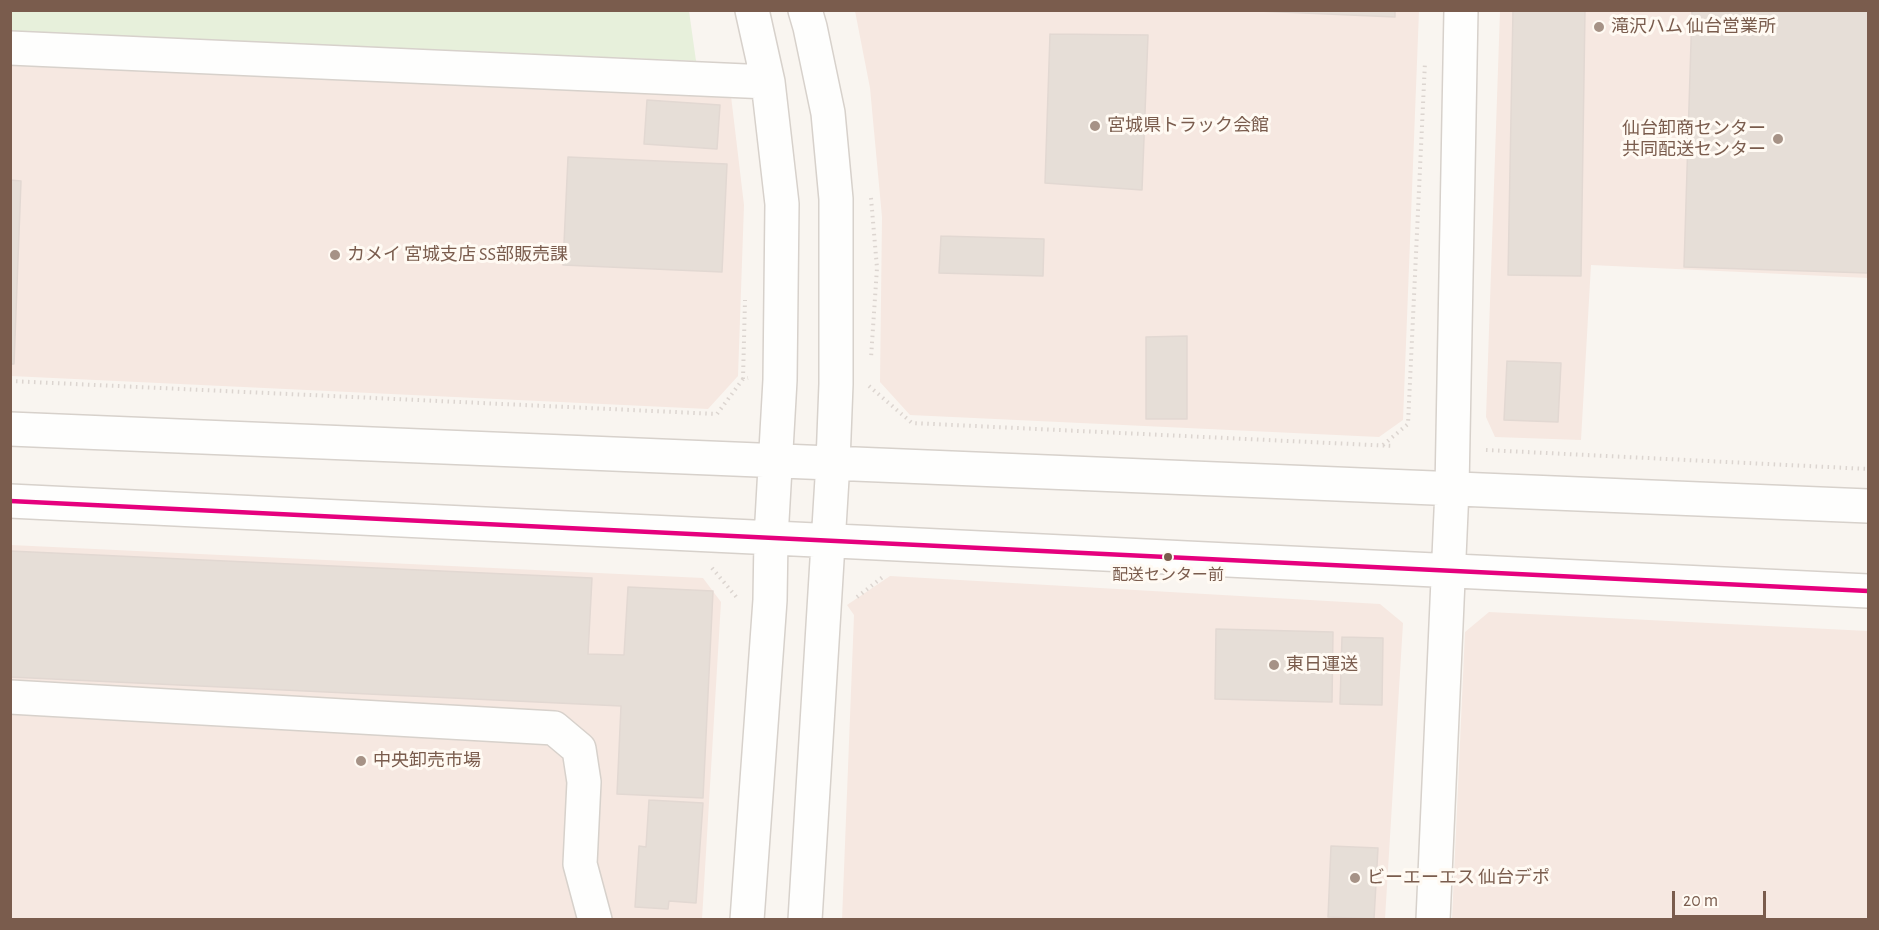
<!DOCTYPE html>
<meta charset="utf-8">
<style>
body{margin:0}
#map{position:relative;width:1879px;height:930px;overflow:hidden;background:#f9f5f0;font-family:"Alegreya Sans",sans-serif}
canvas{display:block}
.frame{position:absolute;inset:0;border:12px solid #7a5c4d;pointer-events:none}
.scale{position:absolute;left:1672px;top:891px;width:94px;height:27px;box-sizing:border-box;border:3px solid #7a5c4d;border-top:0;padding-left:8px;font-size:18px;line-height:21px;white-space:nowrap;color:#7a5c4d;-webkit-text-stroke:4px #fffaf3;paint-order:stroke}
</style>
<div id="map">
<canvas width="1879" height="930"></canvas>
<div class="frame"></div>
<div class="scale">20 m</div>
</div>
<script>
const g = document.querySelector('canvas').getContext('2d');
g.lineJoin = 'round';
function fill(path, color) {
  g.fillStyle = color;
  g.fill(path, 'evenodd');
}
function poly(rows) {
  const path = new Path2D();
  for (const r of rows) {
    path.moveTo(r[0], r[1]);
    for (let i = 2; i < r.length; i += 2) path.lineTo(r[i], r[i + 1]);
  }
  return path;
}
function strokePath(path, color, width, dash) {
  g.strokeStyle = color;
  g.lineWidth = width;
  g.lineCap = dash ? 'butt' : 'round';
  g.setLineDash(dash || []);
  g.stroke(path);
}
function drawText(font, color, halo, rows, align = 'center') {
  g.font = font + ' "Alegreya Sans","Noto Sans JP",sans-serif';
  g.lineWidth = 6;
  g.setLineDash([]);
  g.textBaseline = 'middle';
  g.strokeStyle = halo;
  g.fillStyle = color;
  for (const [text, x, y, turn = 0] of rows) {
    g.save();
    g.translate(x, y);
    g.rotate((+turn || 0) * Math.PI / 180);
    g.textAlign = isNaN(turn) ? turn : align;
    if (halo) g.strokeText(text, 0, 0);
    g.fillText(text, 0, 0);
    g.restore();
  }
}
fill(poly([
 [855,11,1419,11,1403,420,1379,437,910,415,880,382,882,217,870,88],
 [1500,11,1868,11,1868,278,1591,265,1581,440,1495,437,1486,417],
 [11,63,731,96,744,205,738,376,708,409,11,376],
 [11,545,703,578,721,602,702,919,11,920],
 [890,576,1380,604,1403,623,1385,919,842,920,854,615,847,605],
 [1489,612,1868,631,1868,919,1452,919,1465,632]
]), '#f6e8e1');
fill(poly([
 [11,10,689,11,696,61,11,31]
]), '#e7f0db');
const building = poly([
 [1235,10,1395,10,1395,17,1235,10],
 [1513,10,1585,10,1581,276,1508,275,1513,10],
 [1692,10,1868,11,1868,273,1684,267,1692,10],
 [1050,34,1148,35,1142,190,1045,183,1050,34],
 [647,100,720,105,717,149,644,144,647,100],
 [568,157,727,164,722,272,563,265,568,157],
 [10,180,21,181,14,364,10,364,10,180],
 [941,236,1044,239,1043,276,939,273,941,236],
 [1187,336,1187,419,1146,419,1146,337,1187,336],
 [1507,361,1561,363,1558,422,1504,420,1507,361],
 [10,551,592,578,588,654,624,655,628,587,713,591,703,798,617,794,621,706,10,677,10,551],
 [1216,629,1333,632,1332,702,1215,699,1216,629],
 [1342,637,1383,638,1382,705,1340,704,1342,637],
 [649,800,703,803,696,903,669,901,668,909,635,907,639,846,646,847,649,800],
 [1331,846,1378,848,1374,919,1328,917,1331,846]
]);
fill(building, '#e6ded7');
strokePath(building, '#e2d8d2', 1.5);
const minor = poly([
 [805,10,810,27,828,113,836,199,836,384,833,462,805,920],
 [10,48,768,82],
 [10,429,1868,506],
 [10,501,1868,591],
 [10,697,554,728,579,749,584,782,580,864,595,920],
 [747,920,770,600,771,538,780,380,782,204,768,82,752,10],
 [1433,920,1452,489,1461,10]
]);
strokePath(minor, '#d7d1cb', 36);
strokePath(poly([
 [871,198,877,268,871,358],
 [743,379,745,300],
 [10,381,717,414,743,379,748,378],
 [869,386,912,423,1393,446],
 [1383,445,1408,424,1425,62],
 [1486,450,1868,469],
 [712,568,738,599],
 [857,597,884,576]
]), '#dcd5d0', 4, [1.5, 4.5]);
strokePath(minor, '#fefefd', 33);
strokePath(poly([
 [10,501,1868,591]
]), '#e5007d', 4.5);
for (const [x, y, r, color] of [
 [1599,27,6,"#a69286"],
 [1095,126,6,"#a69286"],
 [1778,139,6,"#a69286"],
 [335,255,6,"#a69286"],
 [1168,557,5,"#7a5c4d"],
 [1274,665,6,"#a69286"],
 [361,761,6,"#a69286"],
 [1355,878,6,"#a69286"]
]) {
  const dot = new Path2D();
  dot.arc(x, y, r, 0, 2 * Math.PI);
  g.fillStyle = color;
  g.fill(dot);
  strokePath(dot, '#fffaf3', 2);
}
drawText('16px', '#7a5c4d', '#fffaf3', [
 ["配送センター前",1168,575]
]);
drawText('18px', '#7a5c4d', '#fffaf3', [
 ["滝沢ハム 仙台営業所",1611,27],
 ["宮城県トラック会館",1107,126],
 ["仙台卸商センター",1766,129,"right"],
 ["共同配送センター",1766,150,"right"],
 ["カメイ 宮城支店 SS部販売課",347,255],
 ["東日運送",1286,665],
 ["中央卸売市場",373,761],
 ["ビーエーエス 仙台デポ",1367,878]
], 'left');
</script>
